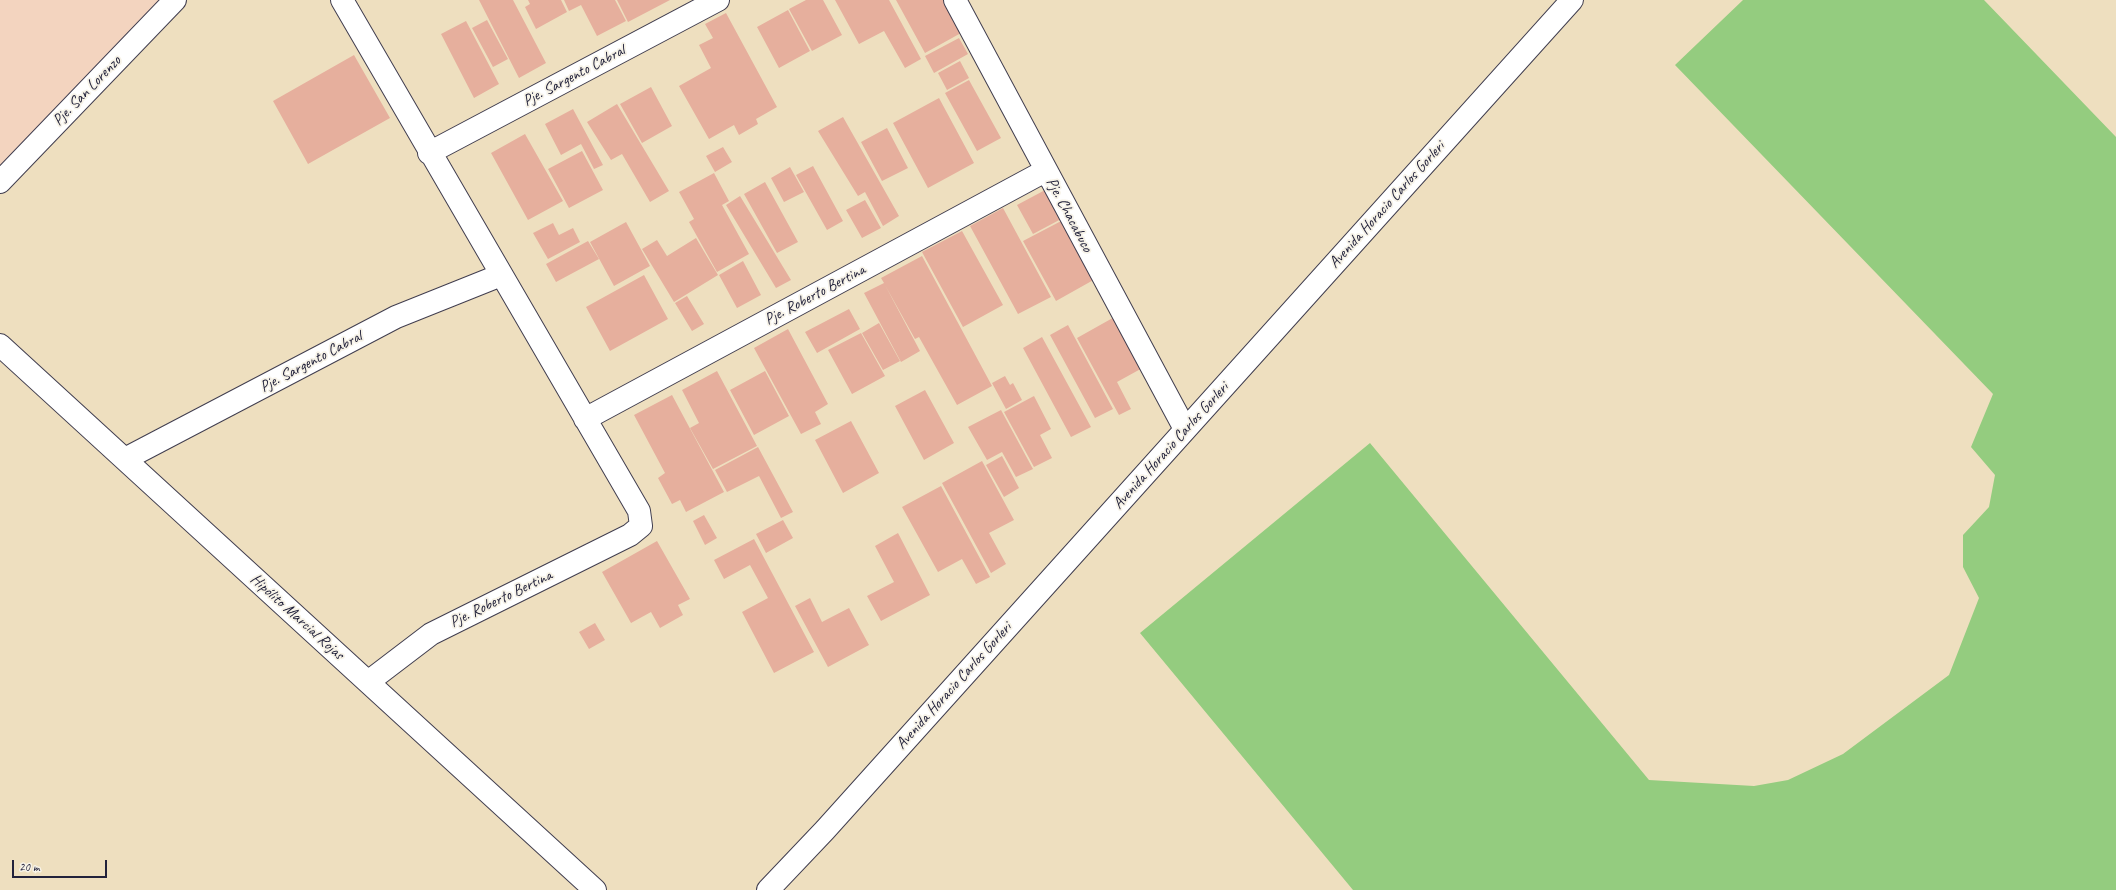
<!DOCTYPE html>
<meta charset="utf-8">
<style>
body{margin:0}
#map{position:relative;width:2116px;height:890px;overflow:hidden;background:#eedfbf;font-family:Caveat,sans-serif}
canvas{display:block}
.scale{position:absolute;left:12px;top:860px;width:95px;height:18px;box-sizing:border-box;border:2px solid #22223b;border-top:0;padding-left:5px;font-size:12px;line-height:14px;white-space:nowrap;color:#22223b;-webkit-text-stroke:3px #f7f3e8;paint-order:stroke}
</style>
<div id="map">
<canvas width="2116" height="890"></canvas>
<div class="scale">20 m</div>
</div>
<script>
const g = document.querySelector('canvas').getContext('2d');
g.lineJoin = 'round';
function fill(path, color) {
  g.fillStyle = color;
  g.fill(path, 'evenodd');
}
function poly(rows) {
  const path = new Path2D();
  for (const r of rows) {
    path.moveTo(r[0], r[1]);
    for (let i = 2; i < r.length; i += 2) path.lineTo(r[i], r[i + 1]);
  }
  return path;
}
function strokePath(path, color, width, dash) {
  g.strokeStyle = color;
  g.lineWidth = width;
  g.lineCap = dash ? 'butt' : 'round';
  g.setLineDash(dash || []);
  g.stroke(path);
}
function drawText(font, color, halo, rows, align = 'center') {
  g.font = font + ' Caveat,sans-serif';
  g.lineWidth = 3.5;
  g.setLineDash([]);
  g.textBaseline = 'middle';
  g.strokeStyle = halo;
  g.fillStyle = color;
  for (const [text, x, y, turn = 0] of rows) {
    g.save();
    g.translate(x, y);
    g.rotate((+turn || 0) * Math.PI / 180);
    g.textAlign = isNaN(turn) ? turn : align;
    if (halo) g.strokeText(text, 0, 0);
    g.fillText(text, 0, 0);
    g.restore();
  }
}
fill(poly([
 [0,0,161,0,0,169]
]), '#f3d4bf');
fill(poly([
 [1743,0,1984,0,2116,137,2116,890,1353,890,1140,633,1370,443,1649,780,1754,786,1788,780,1843,754,1949,675,1979,598,1963,567,1963,535,1989,507,1995,475,1971,447,1993,394,1675,65]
]), '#94cc7f');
fill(poly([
 [479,0,513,0,546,63,519,78],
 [528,0,561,0,567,12,536,29,525,7,530,4],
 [564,0,615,0,626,21,597,36,581,5,569,11],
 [617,0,670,0,628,22],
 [806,0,823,0,842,35,812,51,789,9],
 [835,0,889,0,921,59,905,68,884,31,859,44],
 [896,0,943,0,961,33,925,53],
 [788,10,810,51,779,68,757,27],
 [726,13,777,107,756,119,758,124,739,135,734,125,709,139,679,86,711,68,699,45,713,38,705,24],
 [487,20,508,59,493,67,472,28],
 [466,21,499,84,474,98,441,34],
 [959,38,968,54,934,73,925,56],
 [354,55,390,118,308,164,273,101],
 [960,61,969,78,947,90,938,73],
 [969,80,1001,138,977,151,945,93],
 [651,87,672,126,642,143,620,104],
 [939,98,974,163,928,188,893,123],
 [617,104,669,191,650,202,622,154,611,160,587,122],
 [573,109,603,165,594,169,581,144,561,155,545,124],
 [843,117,899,216,883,226,865,192,858,196,818,131],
 [887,128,908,168,882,181,861,142],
 [525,134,563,201,528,220,491,153],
 [723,147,732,162,715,172,706,156],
 [582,151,603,190,569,208,548,169],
 [813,166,843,221,827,230,796,175],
 [790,167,804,192,784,202,771,178],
 [714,173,729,201,722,205,749,254,717,272,689,222,694,219,679,192],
 [765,182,798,242,777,253,744,194],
 [1047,189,1063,218,1033,234,1017,205],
 [740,196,791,280,776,288,726,205],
 [865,200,881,228,862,238,846,210],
 [1003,208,1051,297,1018,314,970,226],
 [1065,219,1097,278,1056,301,1023,241],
 [626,222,650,266,614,286,590,242],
 [553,223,559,235,573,228,580,242,548,259,533,233],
 [962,231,1003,305,963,327,922,252],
 [696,238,718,275,674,302,642,249,657,240,667,256],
 [588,241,599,259,556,282,546,264],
 [922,256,992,386,957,405,919,337,915,339,885,285,920,351,901,362,864,293,884,283,881,278],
 [743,261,761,295,737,308,719,275],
 [644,275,668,319,610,351,586,307],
 [687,296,704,324,692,331,675,303],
 [849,309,860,329,817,353,805,332],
 [1118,315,1146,366,1117,382,1131,409,1119,415,1077,338],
 [879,323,900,361,883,370,862,333],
 [1068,325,1113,409,1095,418,1050,335],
 [788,329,828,404,815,412,821,424,801,434,754,348],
 [861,333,885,376,852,394,828,350],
 [1042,337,1091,427,1071,437,1023,348],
 [717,371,757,446,713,469,690,428,699,423,682,390],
 [765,371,789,416,754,435,730,390],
 [1005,376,1010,385,1013,383,1022,400,1006,409,992,383],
 [925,390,954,443,924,460,895,406],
 [672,395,724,492,686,512,680,500,672,504,658,478,665,473,634,415],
 [1034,396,1051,429,1040,435,1052,458,1034,467,1004,412],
 [1001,410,1033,469,1016,477,1002,452,987,460,968,427],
 [851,421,879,473,843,493,815,440],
 [758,447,793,512,781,518,759,476,727,492,715,470],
 [1002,456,1019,488,1004,497,986,465],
 [982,461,1014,520,989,533,1006,564,991,573,942,483],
 [941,486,990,577,976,584,962,559,938,572,902,507],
 [704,515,717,538,705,545,693,521],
 [783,520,793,538,766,553,756,534],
 [898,533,930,595,881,621,867,596,894,582,875,546],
 [754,539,814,652,774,673,742,612,768,598,750,565,724,579,714,560],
 [657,541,690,599,678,605,683,615,660,628,651,612,631,623,602,572],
 [810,598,822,622,849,608,869,645,828,667,795,606],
 [595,623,605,640,589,649,579,632]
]), '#e6af9d');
const minor = poly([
 [342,0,639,511,641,526,630,535,431,634,368,682],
 [955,0,1185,429],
 [429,153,718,0],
 [0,182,175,0],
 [0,345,595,890],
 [585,419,1045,171],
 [125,459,396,317,501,275]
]);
const major = poly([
 [768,890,825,830,1572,0]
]);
strokePath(minor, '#413e4f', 24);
strokePath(major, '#413e4f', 24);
strokePath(minor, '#fff', 22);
strokePath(major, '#fff', 22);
drawText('16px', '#22223b', '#f7f3e8', [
 ["Pje. Sargento Cabral",574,76,-28],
 ["Pje. San Lorenzo",87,91,-46],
 ["Avenida Horacio Carlos Gorleri",1387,205,-48],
 ["Pje. Chacabuco",1069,215,62],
 ["Pje. Roberto Bertina",815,295,-28],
 ["Pje. Sargento Cabral",311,362,-28],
 ["Avenida Horacio Carlos Gorleri",1171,446,-48],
 ["Pje. Roberto Bertina",501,599,-26],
 ["Hipólito Marcial Rojas",297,617,42],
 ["Avenida Horacio Carlos Gorleri",954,686,-48]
]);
</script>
